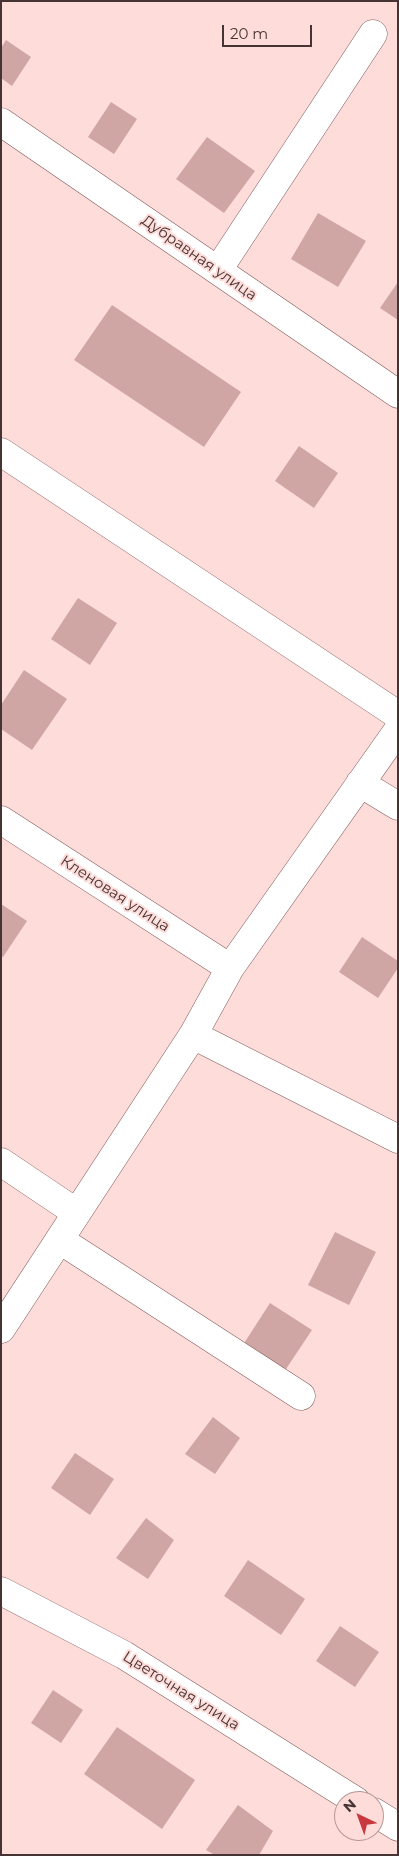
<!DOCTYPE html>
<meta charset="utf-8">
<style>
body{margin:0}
#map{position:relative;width:399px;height:1856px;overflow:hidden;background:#fedcda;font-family:Montserrat,sans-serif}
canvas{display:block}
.frame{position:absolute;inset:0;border:2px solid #453433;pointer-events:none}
.north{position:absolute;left:334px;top:1791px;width:50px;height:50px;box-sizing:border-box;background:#fedcda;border:1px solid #b49997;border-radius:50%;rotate:318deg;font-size:14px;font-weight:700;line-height:20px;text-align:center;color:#453433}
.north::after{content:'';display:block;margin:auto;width:18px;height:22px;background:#c8383f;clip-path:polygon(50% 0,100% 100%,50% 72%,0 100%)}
.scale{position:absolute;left:222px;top:25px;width:90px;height:22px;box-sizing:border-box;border:2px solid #453433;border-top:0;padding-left:6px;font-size:15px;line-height:18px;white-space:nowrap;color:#453433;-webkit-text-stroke:4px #fedcda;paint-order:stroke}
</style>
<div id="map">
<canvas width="399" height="1856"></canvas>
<div class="frame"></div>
<div class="north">N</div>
<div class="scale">20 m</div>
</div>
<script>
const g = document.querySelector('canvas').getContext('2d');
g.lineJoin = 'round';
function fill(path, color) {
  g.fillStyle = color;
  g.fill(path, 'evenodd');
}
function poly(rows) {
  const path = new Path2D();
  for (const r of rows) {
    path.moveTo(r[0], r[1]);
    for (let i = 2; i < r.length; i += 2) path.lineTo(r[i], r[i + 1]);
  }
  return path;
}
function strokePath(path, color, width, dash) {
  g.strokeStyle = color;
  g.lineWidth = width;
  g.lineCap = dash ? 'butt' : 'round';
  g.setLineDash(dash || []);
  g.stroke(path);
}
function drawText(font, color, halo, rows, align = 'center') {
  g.font = font + ' Montserrat,sans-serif';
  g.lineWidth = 4;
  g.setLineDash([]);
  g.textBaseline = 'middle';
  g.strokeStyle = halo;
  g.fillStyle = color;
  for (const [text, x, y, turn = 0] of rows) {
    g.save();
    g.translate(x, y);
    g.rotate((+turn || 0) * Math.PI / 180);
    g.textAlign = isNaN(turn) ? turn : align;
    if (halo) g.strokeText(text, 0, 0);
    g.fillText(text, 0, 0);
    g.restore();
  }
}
fill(poly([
 [6,40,31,57,12,86,1,78,1,48],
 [111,102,137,119,114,154,88,137],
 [207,137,255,171,224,213,176,179],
 [318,213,366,241,338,287,291,259],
 [398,282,398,320,380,308],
 [112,305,241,392,204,447,74,360],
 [299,446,338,473,314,508,275,481],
 [78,598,117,623,90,665,51,639],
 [24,670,67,699,32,750,1,729,1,705],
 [1,904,27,921,3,957,1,956],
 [362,937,398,961,398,968,378,998,339,972],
 [335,1232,376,1252,349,1305,308,1285],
 [270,1303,312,1330,282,1375,241,1348],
 [213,1417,240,1438,215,1474,185,1454],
 [75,1453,114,1479,90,1515,51,1488],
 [146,1518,174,1540,148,1579,116,1558],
 [248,1560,305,1599,281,1635,224,1596],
 [340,1626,379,1652,355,1687,316,1661],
 [53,1690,83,1710,61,1743,31,1723],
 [117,1727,195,1780,162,1829,84,1774],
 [238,1805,273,1831,259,1855,215,1855,206,1850]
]), '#cfa6a4');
const minor = poly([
 [1,122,398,394],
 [218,270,373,34],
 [1,452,398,715],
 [360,783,398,806],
 [1,820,230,968],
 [193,1035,398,1139],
 [1,1162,77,1213],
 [60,1240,301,1396],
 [1,1329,193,1035,230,968,398,730],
 [1,1591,124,1655,356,1801],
 [374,1812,398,1827]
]);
strokePath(minor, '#825e5c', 29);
strokePath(minor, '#fff', 28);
drawText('15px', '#453433', '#fedcda', [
 ["Дубравная улица",199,258,35],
 ["Кленовая улица",115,894,33],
 ["Цветочная улица",181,1691,32]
]);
</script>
